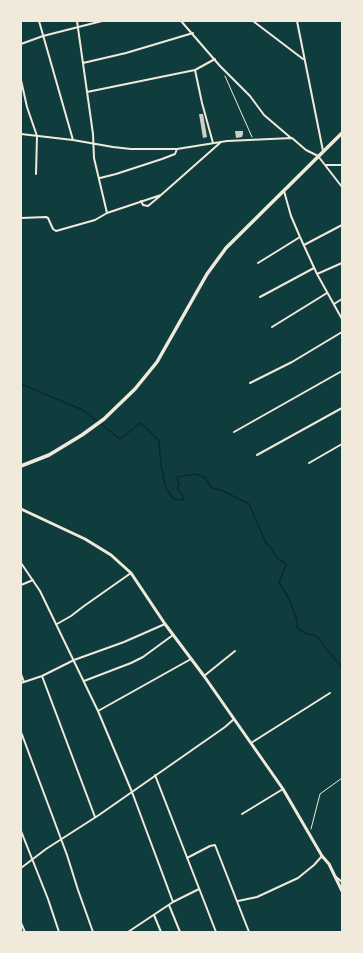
<!DOCTYPE html>
<style>
body{margin:0}
#map{position:relative;width:363px;height:953px;overflow:hidden;background:#0f3d3e;font-family:"Varela Round",sans-serif}
canvas{display:block}
.frame{position:absolute;inset:0;border:22px solid #f1e9da;pointer-events:none}
</style>
<div id="map">
<canvas width="363" height="953"></canvas>
<div class="frame"></div>
</div>
<script>
const g = document.querySelector('canvas').getContext('2d');
g.lineJoin = 'round';
function poly(rows) {
  const path = new Path2D();
  for (const r of rows) {
    path.moveTo(r[0], r[1]);
    for (let i = 2; i < r.length; i += 2) path.lineTo(r[i], r[i + 1]);
  }
  return path;
}
function strokePath(path, color, width, dash) {
  g.strokeStyle = color;
  g.lineWidth = width;
  g.lineCap = dash ? 'butt' : 'round';
  g.setLineDash(dash || []);
  g.stroke(path);
}
function fill(path, color) {
  g.fillStyle = color;
  g.fill(path, 'evenodd');
}
strokePath(poly([
 [21,384,83,410,120,439,141,423,159,441,161,465,166,489,174,499,184,500,182,494,177,489,179,484,177,477,196,474,205,478,212,488,223,491,249,504,266,543,271,548,277,559,284,562,286,565,279,582,289,599,296,617,298,629,308,634,317,636,327,650,342,667]
]), '#0a2a2b', 1.5);
fill(poly([
 [199,114,203,114,207,137,203,138],
 [235,131,243,131,243,134,242,137,236,138]
]), '#cfcfc3');
strokePath(poly([
 [225,76,252,137],
 [311,829,320,794,342,778]
]), '#f1e9da', 1);
strokePath(poly([
 [39,21,73,140],
 [77,21,93,134,94,158,107,213],
 [181,21,220,66,250,96,264,115,291,138],
 [253,21,303,59],
 [297,21,323,151],
 [21,44,43,36,102,21],
 [83,63,126,53,193,33],
 [195,70,202,103,213,143],
 [21,80,27,107,37,136,36,174],
 [87,92,195,70,215,59],
 [21,134,73,140,113,147,131,149,177,149,227,141,292,138,306,150,318,156,342,187],
 [326,165,342,165],
 [100,178,116,174,162,159,175,154,177,149],
 [284,191,291,216,300,237,317,274,342,319],
 [141,201,143,205,148,206,160,196],
 [21,218,46,217,48,218,53,229,56,231,95,220,107,213,161,195,221,142],
 [304,245,342,225],
 [258,263,300,237],
 [317,274,342,263],
 [260,297,314,268],
 [334,304,342,299],
 [272,327,327,293],
 [250,383,292,362,342,332],
 [234,432,342,371],
 [257,455,342,408],
 [309,463,342,444],
 [21,563,40,591,98,711,132,792,173,902],
 [21,585,33,580],
 [57,624,71,616,84,606,131,573],
 [21,674,24,682],
 [42,676,95,817],
 [204,676,235,651],
 [84,681,131,663,143,657,173,635],
 [21,683,42,676,74,660,124,642,165,624],
 [98,711,191,659],
 [21,732,67,855,78,890,93,932],
 [251,743,330,693],
 [155,775,216,932],
 [242,814,283,789],
 [21,831,48,899,59,932],
 [187,858,210,846,215,845,249,932],
 [21,868,46,849,99,815,225,727,234,719],
 [335,876,342,882],
 [238,901,257,897,298,878,314,865,322,856],
 [169,905,180,932],
 [154,915,161,932],
 [21,923,25,932],
 [128,932,173,902,199,889]
]), '#f1e9da', 2);
strokePath(poly([
 [21,509,85,539,111,555,131,573,165,624,204,676,283,789,322,856,329,864,342,891]
]), '#f1e9da', 3);
strokePath(poly([
 [21,466,49,455,82,435,104,419,135,389,157,362,207,274,226,248,342,133]
]), '#f1e9da', 3.5);
</script>
